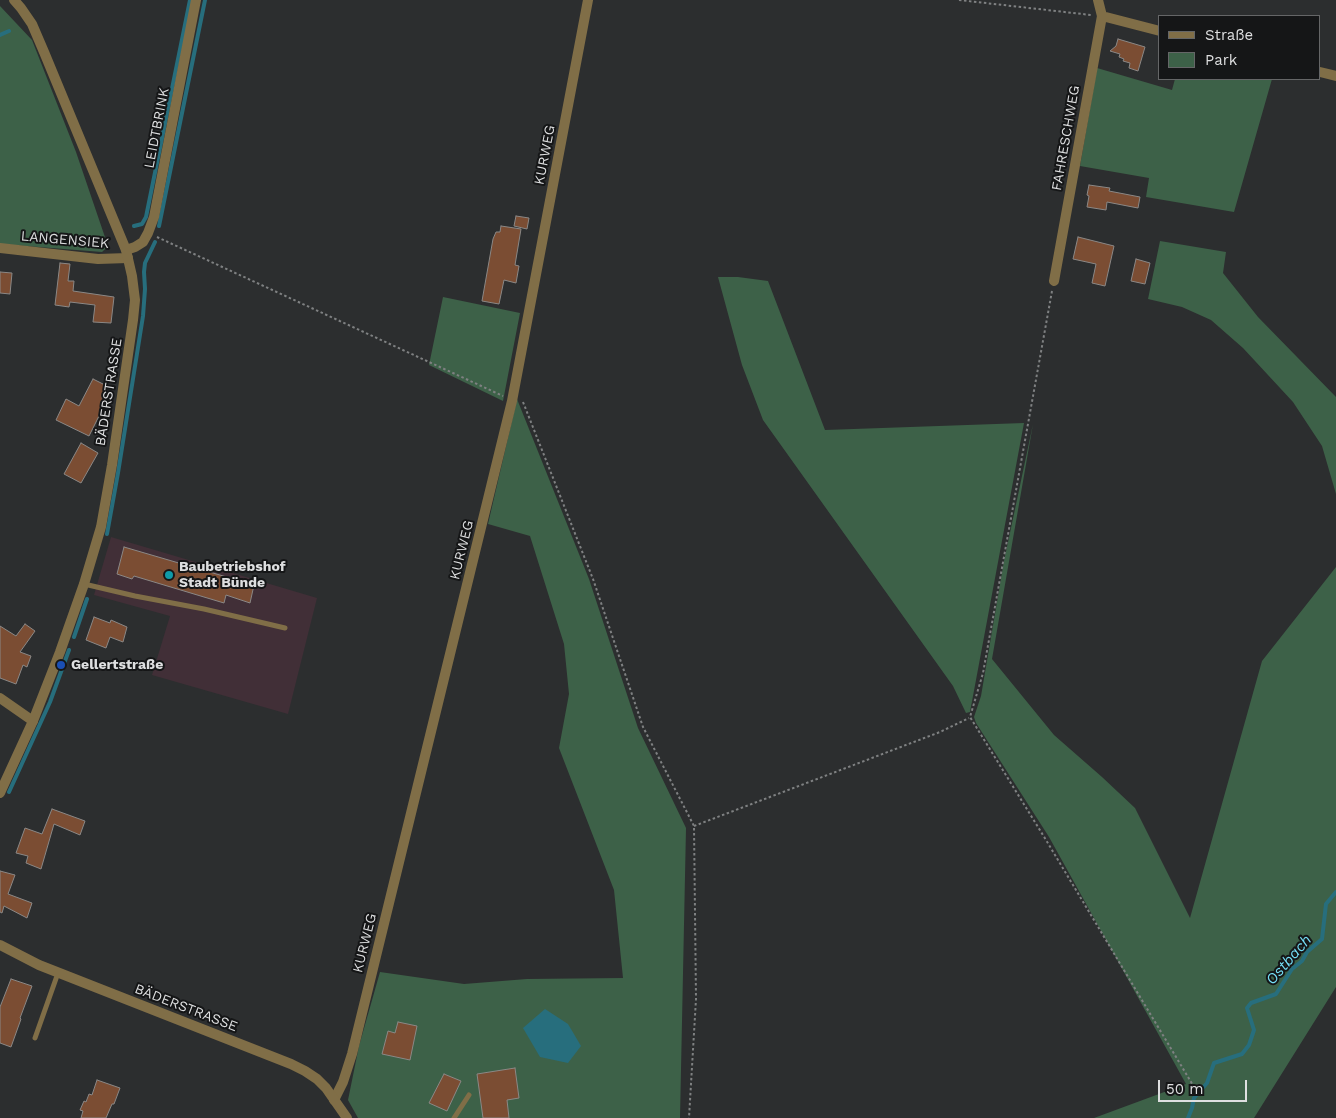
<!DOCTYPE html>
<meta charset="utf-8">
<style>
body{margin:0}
#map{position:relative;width:1336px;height:1118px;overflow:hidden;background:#2c2e2f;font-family:"Work Sans",sans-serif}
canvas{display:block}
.legend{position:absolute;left:1158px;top:15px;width:162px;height:65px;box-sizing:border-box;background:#151617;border:1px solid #656667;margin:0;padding:6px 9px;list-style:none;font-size:15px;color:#dedfe0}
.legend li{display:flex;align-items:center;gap:10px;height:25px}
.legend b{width:25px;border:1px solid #656667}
.scale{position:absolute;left:1158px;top:1080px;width:89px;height:22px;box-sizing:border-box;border:2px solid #dedfe0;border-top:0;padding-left:6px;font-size:15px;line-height:18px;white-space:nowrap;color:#dedfe0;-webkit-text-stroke:4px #151617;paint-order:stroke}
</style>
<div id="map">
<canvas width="1336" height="1118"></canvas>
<ul class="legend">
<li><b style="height:6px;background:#806e47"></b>Straße</li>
<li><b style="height:14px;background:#3d6148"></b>Park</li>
</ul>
<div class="scale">50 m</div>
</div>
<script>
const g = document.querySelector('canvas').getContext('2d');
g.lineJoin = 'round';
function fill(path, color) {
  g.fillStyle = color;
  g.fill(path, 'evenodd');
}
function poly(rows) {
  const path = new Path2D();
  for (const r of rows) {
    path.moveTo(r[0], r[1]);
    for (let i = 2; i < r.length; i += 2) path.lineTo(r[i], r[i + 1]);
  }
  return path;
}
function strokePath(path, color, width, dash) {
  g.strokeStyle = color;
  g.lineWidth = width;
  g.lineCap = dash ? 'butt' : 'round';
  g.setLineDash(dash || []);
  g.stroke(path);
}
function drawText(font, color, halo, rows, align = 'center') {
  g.font = font + ' "Work Sans",sans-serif';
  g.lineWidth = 4;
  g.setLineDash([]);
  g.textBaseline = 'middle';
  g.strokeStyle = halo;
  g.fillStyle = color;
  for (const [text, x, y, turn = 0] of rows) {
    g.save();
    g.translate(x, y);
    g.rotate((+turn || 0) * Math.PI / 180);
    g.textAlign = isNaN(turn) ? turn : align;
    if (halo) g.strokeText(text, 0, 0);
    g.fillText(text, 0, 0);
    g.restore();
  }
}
fill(poly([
 [111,537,317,598,288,714,152,675,170,616,94,595]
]), '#412f37');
fill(poly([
 [0,6,32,40,76,152,108,246,102,252,0,244],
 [1097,68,1172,90,1175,79,1272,79,1234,212,1146,197,1149,178,1080,166],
 [1160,241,1226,252,1223,273,1258,317,1336,397,1336,494,1322,446,1293,402,1243,348,1211,320,1182,307,1148,299],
 [718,277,738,277,768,281,825,430,1024,423,970,712,966,713,953,686,763,420,742,365],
 [443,297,520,313,503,401,429,365],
 [517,399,589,579,638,728,686,828,680,1118,358,1118,348,1100,359,1046,380,972,464,984,527,979,623,978,614,890,559,748,569,694,564,644,530,536,488,524],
 [1033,424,992,659,1054,735,1102,777,1135,808,1190,918,1262,661,1336,567,1336,987,1254,1118,1094,1118,1186,1084,1049,837,976,723,974,717,981,696,1004,561]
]), '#3d6148');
fill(poly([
 [545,1009,568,1024,581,1046,568,1063,540,1057,523,1028]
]), '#276e7d');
strokePath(poly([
 [0,35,9,31],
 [134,226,142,224,146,217,190,0],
 [159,226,205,0],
 [107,534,118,473,143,316,145,289,144,272,145,263,155,242],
 [74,637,87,599],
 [9,792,50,702,69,650],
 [1188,1118,1192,1108,1194,1098,1207,1083,1214,1063,1242,1054,1249,1045,1254,1030,1247,1008,1251,1003,1276,994,1292,969,1302,961,1307,952,1322,939,1326,904,1336,892]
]), '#276e7d', 4);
const building = poly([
 [1118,39,1145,47,1138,71,1129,68,1130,63,1123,61,1124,59,1119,57,1120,54,1110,51,1116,46,1118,39],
 [1089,185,1110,188,1109,191,1140,197,1138,208,1107,202,1106,210,1087,207,1089,196,1087,195,1089,185],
 [516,216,529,218,527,229,514,226,516,216],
 [501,226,521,229,515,265,519,266,516,283,504,280,499,304,482,301,493,239,496,232,500,232,501,226],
 [1078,237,1114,246,1105,286,1092,283,1096,264,1073,259,1078,237],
 [1136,259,1150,263,1145,284,1131,281,1136,259],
 [60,263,70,264,68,281,74,281,73,291,114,297,111,323,93,322,95,305,70,302,69,307,55,305,60,263],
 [0,272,12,273,10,294,0,293,0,272],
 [93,379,107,386,102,398,107,400,89,436,56,420,66,399,79,406,93,379],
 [81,443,98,453,81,483,64,474,81,443],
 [124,547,254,585,250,603,226,595,224,603,134,576,132,579,117,574,124,547],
 [94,617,110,623,111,620,127,627,123,642,110,637,106,648,86,640,94,617],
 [25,624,35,631,20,652,31,656,27,667,23,665,16,684,0,678,0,626,16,636,25,624],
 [52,809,85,821,80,835,54,824,41,869,26,863,28,856,16,853,25,828,42,834,52,809],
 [0,871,15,875,8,894,32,903,27,918,4,906,2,913,0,912,0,871],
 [11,979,32,986,20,1018,21,1019,11,1047,0,1043,0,1007,11,979],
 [398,1022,417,1026,410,1060,382,1054,388,1031,395,1033,398,1022],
 [515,1068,519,1098,507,1100,509,1118,483,1118,477,1074,515,1068],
 [444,1074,461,1081,447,1111,429,1103,444,1074],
 [97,1080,120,1088,114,1104,112,1104,106,1118,81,1118,83,1111,80,1110,84,1101,86,1102,89,1094,92,1095,97,1080]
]);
fill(building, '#7b4d33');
strokePath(building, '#8b8886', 1);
strokePath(poly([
 [959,0,1091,15],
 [157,237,503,396],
 [1052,291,983,673,970,717,1046,840,1197,1092],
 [523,402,593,579,643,727,694,826,696,999,689,1118],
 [694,826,940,732,969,718]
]), '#7f8182', 2, [2.5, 2.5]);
strokePath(poly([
 [84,584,135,596,204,609,285,628],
 [35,1038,58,973],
 [454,1118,469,1095]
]), '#806e47', 5);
strokePath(poly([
 [1102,16,1160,31],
 [1320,72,1336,76],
 [0,248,98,259,128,258],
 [126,250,135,247,143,242,148,233,154,217,196,0],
 [1054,281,1102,16,1098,0],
 [0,698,33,721],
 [334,1100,343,1082,352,1054,512,401,588,0]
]), '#806e47', 10);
strokePath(poly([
 [0,793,33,721,60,652,84,584,101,527,112,465,133,320,135,300,132,276,126,250,44,52,32,24,21,8,14,0],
 [0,945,39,965,291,1064,305,1071,317,1079,326,1088,347,1118]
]), '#806e47', 10);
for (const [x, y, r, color] of [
 [169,575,5,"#0f9aa8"],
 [61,665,5,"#1a4fb4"]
]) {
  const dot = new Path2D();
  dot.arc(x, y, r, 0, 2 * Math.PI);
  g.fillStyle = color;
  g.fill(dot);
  strokePath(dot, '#151617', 2);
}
drawText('14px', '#dedfe0', '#151617', [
 ["LEIDTBRINK",157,128,-79],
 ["FAHRESCHWEG",1066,138,-80],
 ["KURWEG",545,155,-79],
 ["LANGENSIEK",65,240,5],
 ["BÄDERSTRASSE",109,392,-81],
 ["KURWEG",462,550,-76],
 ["KURWEG",365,943,-76],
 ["BÄDERSTRASSE",186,1008,21]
]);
drawText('bold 14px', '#dedfe0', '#151617', [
 ["Baubetriebshof",179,567],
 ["Stadt Bünde",179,583],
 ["Gellertstraße",71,665]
], 'left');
drawText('italic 15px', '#75def6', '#151617', [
 ["Ostbach",1289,960,-49]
]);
</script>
